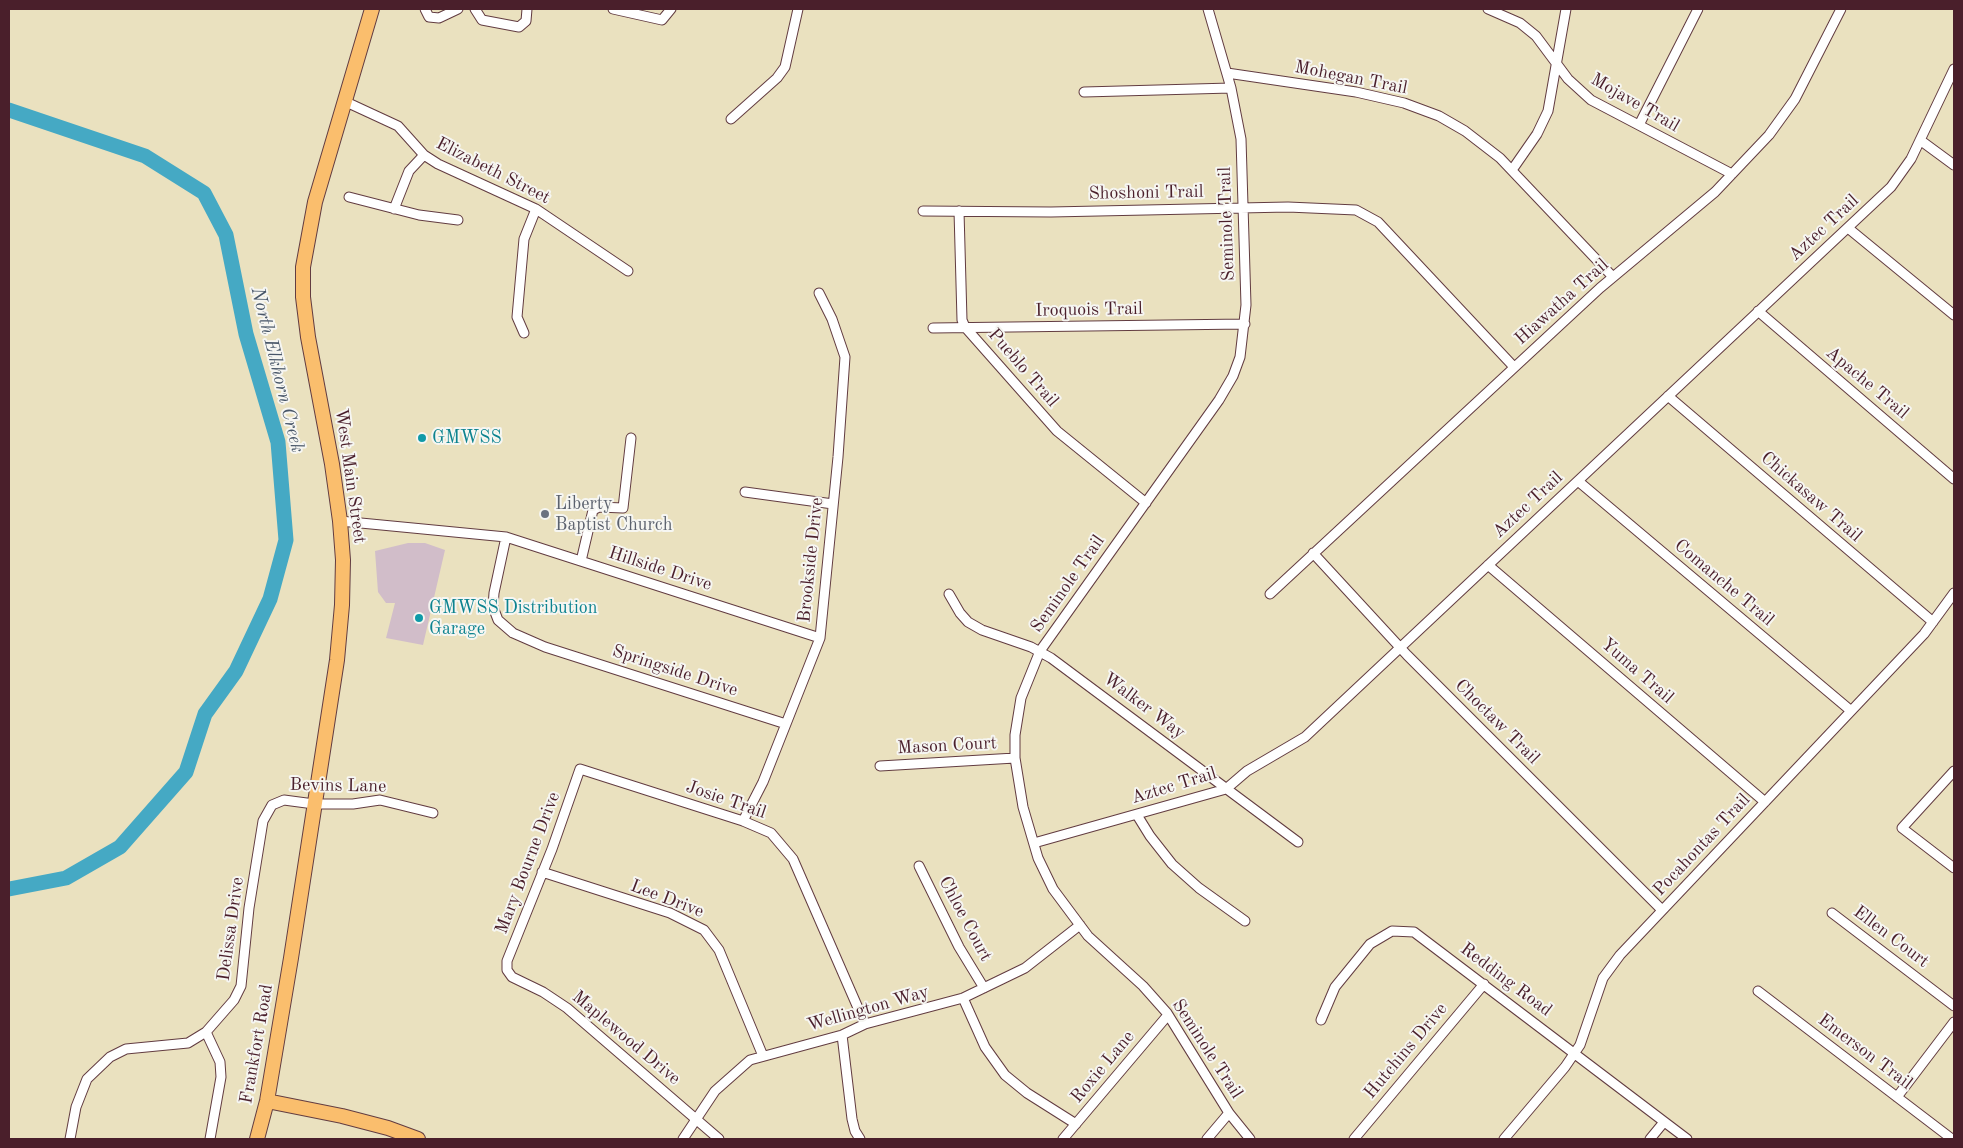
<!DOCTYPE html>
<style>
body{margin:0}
#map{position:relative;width:1963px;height:1148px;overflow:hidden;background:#eae1bf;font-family:"Old Standard TT",serif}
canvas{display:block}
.frame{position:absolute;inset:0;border:10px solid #4a1f2b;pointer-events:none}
</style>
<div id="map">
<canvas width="1963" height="1148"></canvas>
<div class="frame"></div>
</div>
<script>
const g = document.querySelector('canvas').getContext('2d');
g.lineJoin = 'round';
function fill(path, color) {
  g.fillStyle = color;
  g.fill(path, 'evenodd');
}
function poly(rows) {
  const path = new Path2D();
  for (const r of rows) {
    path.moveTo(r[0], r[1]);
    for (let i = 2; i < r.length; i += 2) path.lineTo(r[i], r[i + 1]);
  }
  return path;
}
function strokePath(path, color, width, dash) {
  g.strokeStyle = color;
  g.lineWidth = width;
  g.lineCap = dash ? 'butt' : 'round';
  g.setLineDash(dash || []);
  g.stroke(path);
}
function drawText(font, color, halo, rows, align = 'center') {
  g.font = font + ' "Old Standard TT",serif';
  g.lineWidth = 4;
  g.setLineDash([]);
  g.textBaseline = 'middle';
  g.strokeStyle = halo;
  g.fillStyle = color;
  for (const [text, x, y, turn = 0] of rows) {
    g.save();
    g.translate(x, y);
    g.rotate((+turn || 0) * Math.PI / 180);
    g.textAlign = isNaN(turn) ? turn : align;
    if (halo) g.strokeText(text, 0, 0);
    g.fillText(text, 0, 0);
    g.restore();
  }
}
fill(poly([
 [408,543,425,543,445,550,423,645,386,638,395,603,386,603,378,592,375,551]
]), '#d1bdc9');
strokePath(poly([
 [9,110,145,156,204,193,226,235,246,334,278,442,286,540,270,599,236,671,205,714,186,772,120,847,66,878,9,889]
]), '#45a9c4', 15);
const minor = poly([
 [425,9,429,17,439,18,458,9],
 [475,9,482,20,519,27,526,21,527,9],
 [613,9,662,20,671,9],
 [1208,9,1231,88,1241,139,1246,305,1240,357,1233,376,1219,400,1040,651,1021,698,1015,735,1015,758,1023,807,1038,858,1053,889,1088,936,1143,986,1167,1013,1229,1113,1250,1139],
 [1488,9,1520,23,1536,36,1568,79,1591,100,1732,174],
 [1227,73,1356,92,1404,103,1439,116,1465,131,1500,158,1613,277],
 [1084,92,1231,88],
 [344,101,398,126,424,155,438,164,536,209,628,271],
 [731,119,777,78,785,67,798,9],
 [1639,125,1698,9],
 [1920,140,1954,165],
 [1512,170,1537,134,1548,111,1566,9],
 [349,197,419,215,458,220],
 [394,209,409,171,424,155],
 [923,211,1051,212,1288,207,1356,210,1378,222,1514,367],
 [959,211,962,320,965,327,1057,431,1146,503],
 [1848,228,1954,315],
 [1758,311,1954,479],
 [933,328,1245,324],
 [524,333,517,317,524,239,536,209],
 [1668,396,1933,622],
 [1578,481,1850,710],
 [745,492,833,504],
 [340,521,506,537,820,638],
 [506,537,494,593,493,607,498,620,513,633,545,647,786,724],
 [1313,553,1407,655,1662,910],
 [581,561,593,510,599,507,623,508,631,438],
 [1488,565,1765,802],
 [949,594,960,613,968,622,982,630,1031,647,1051,658,1298,842],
 [1270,594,1600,288,1715,192,1769,135,1795,99,1841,9],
 [880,766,1015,758],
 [1954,771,1902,828,1954,868],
 [1137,815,1150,836,1172,864,1199,888,1245,921],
 [743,821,763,782,820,638,838,457,845,357,832,319,819,293],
 [1034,843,1226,789,1247,771,1305,737,1891,187,1911,159,1954,69],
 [919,866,959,947,984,988],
 [542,872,670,913,704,930,719,950,763,1056],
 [1832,913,1954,1006],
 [1758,991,1952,1139],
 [963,998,985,1047,1005,1075,1027,1093,1076,1124],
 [1321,1020,1335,987,1370,944,1392,931,1414,932,1687,1139],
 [206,1032,220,1062,221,1077,210,1139],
 [842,1035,852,1119,855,1131,860,1139],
 [1897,1097,1954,1022],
 [70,1139,76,1107,87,1079,110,1057,126,1049,188,1043,206,1032,234,1000,241,986,249,908,263,821,272,805,284,800,314,804,353,804,380,800,433,813],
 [683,1139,715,1091,750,1060,842,1035,865,1024,963,998,1025,968,1080,925],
 [719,1139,567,1008,543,992,512,977,507,970,507,961,552,849,580,769,743,821,771,833,793,859,865,1024],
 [1063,1139,1168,1015],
 [1207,1139,1229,1113],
 [1354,1139,1484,984],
 [1504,1139,1565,1067,1580,1045,1603,978,1620,955,1924,634,1954,593],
 [1650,1139,1664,1122]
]);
const primary = poly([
 [267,1101,342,1116,388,1128,418,1139],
 [257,1139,267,1101,291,958,337,660,342,605,343,560,340,521,332,464,308,337,303,297,303,267,315,202,372,9]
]);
strokePath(minor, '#623c41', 11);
strokePath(primary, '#623c41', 16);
strokePath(minor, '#fff', 9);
strokePath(primary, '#fabe6d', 14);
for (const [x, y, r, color] of [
 [422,438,5,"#0f9aa8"],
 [545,514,5,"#6b7280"],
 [419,618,5,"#0f9aa8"]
]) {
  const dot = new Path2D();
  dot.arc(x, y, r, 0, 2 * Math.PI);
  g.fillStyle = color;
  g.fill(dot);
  strokePath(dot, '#f6f6f2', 2);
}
drawText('18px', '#4a1f2b', '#f6f6f2', [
 ["Mohegan Trail",1351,78,11],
 ["Mojave Trail",1635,103,30],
 ["Elizabeth Street",493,171,27],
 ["Shoshoni Trail",1146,193,-1],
 ["Seminole Trail",1227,224,-92],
 ["Aztec Trail",1824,228,-43],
 ["Hiawatha Trail",1562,302,-42],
 ["Iroquois Trail",1089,310,-1],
 ["Pueblo Trail",1023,368,49],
 ["Apache Trail",1867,383,40],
 ["West Main Street",350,476,82],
 ["Chickasaw Trail",1811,497,41],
 ["Aztec Trail",1528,505,-43],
 ["Brookside Drive",811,560,-84],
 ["Hillside Drive",660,569,18],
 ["Comanche Trail",1724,583,40],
 ["Seminole Trail",1068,584,-55],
 ["Springside Drive",675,671,18],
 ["Yuma Trail",1637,671,41],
 ["Walker Way",1144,706,37],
 ["Choctaw Trail",1497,722,45],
 ["Mason Court",947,746,-3],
 ["Bevins Lane",338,786,1],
 ["Aztec Trail",1174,786,-17],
 ["Josie Trail",726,800,19],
 ["Pocahontas Trail",1702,845,-47],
 ["Mary Bourne Drive",528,863,-69],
 ["Lee Drive",667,899,21],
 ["Chloe Court",965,919,62],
 ["Delissa Drive",231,929,-82],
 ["Ellen Court",1891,937,37],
 ["Redding Road",1506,980,37],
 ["Wellington Way",868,1009,-16],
 ["Maplewood Drive",626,1038,40],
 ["Frankfort Road",257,1044,-80],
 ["Seminole Trail",1207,1049,57],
 ["Hutchins Drive",1406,1051,-50],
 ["Emerson Trail",1865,1052,37],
 ["Roxie Lane",1103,1067,-50]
]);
drawText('18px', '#0d838f', '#f6f6f2', [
 ["GMWSS",432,438],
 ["GMWSS Distribution",429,608],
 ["Garage",429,629]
], 'left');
drawText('18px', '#5b616d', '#f6f6f2', [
 ["Liberty",555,504],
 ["Baptist Church",555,525]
], 'left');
drawText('italic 19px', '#485668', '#f6f6f2', [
 ["North Elkhorn Creek",277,370,76]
]);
</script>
